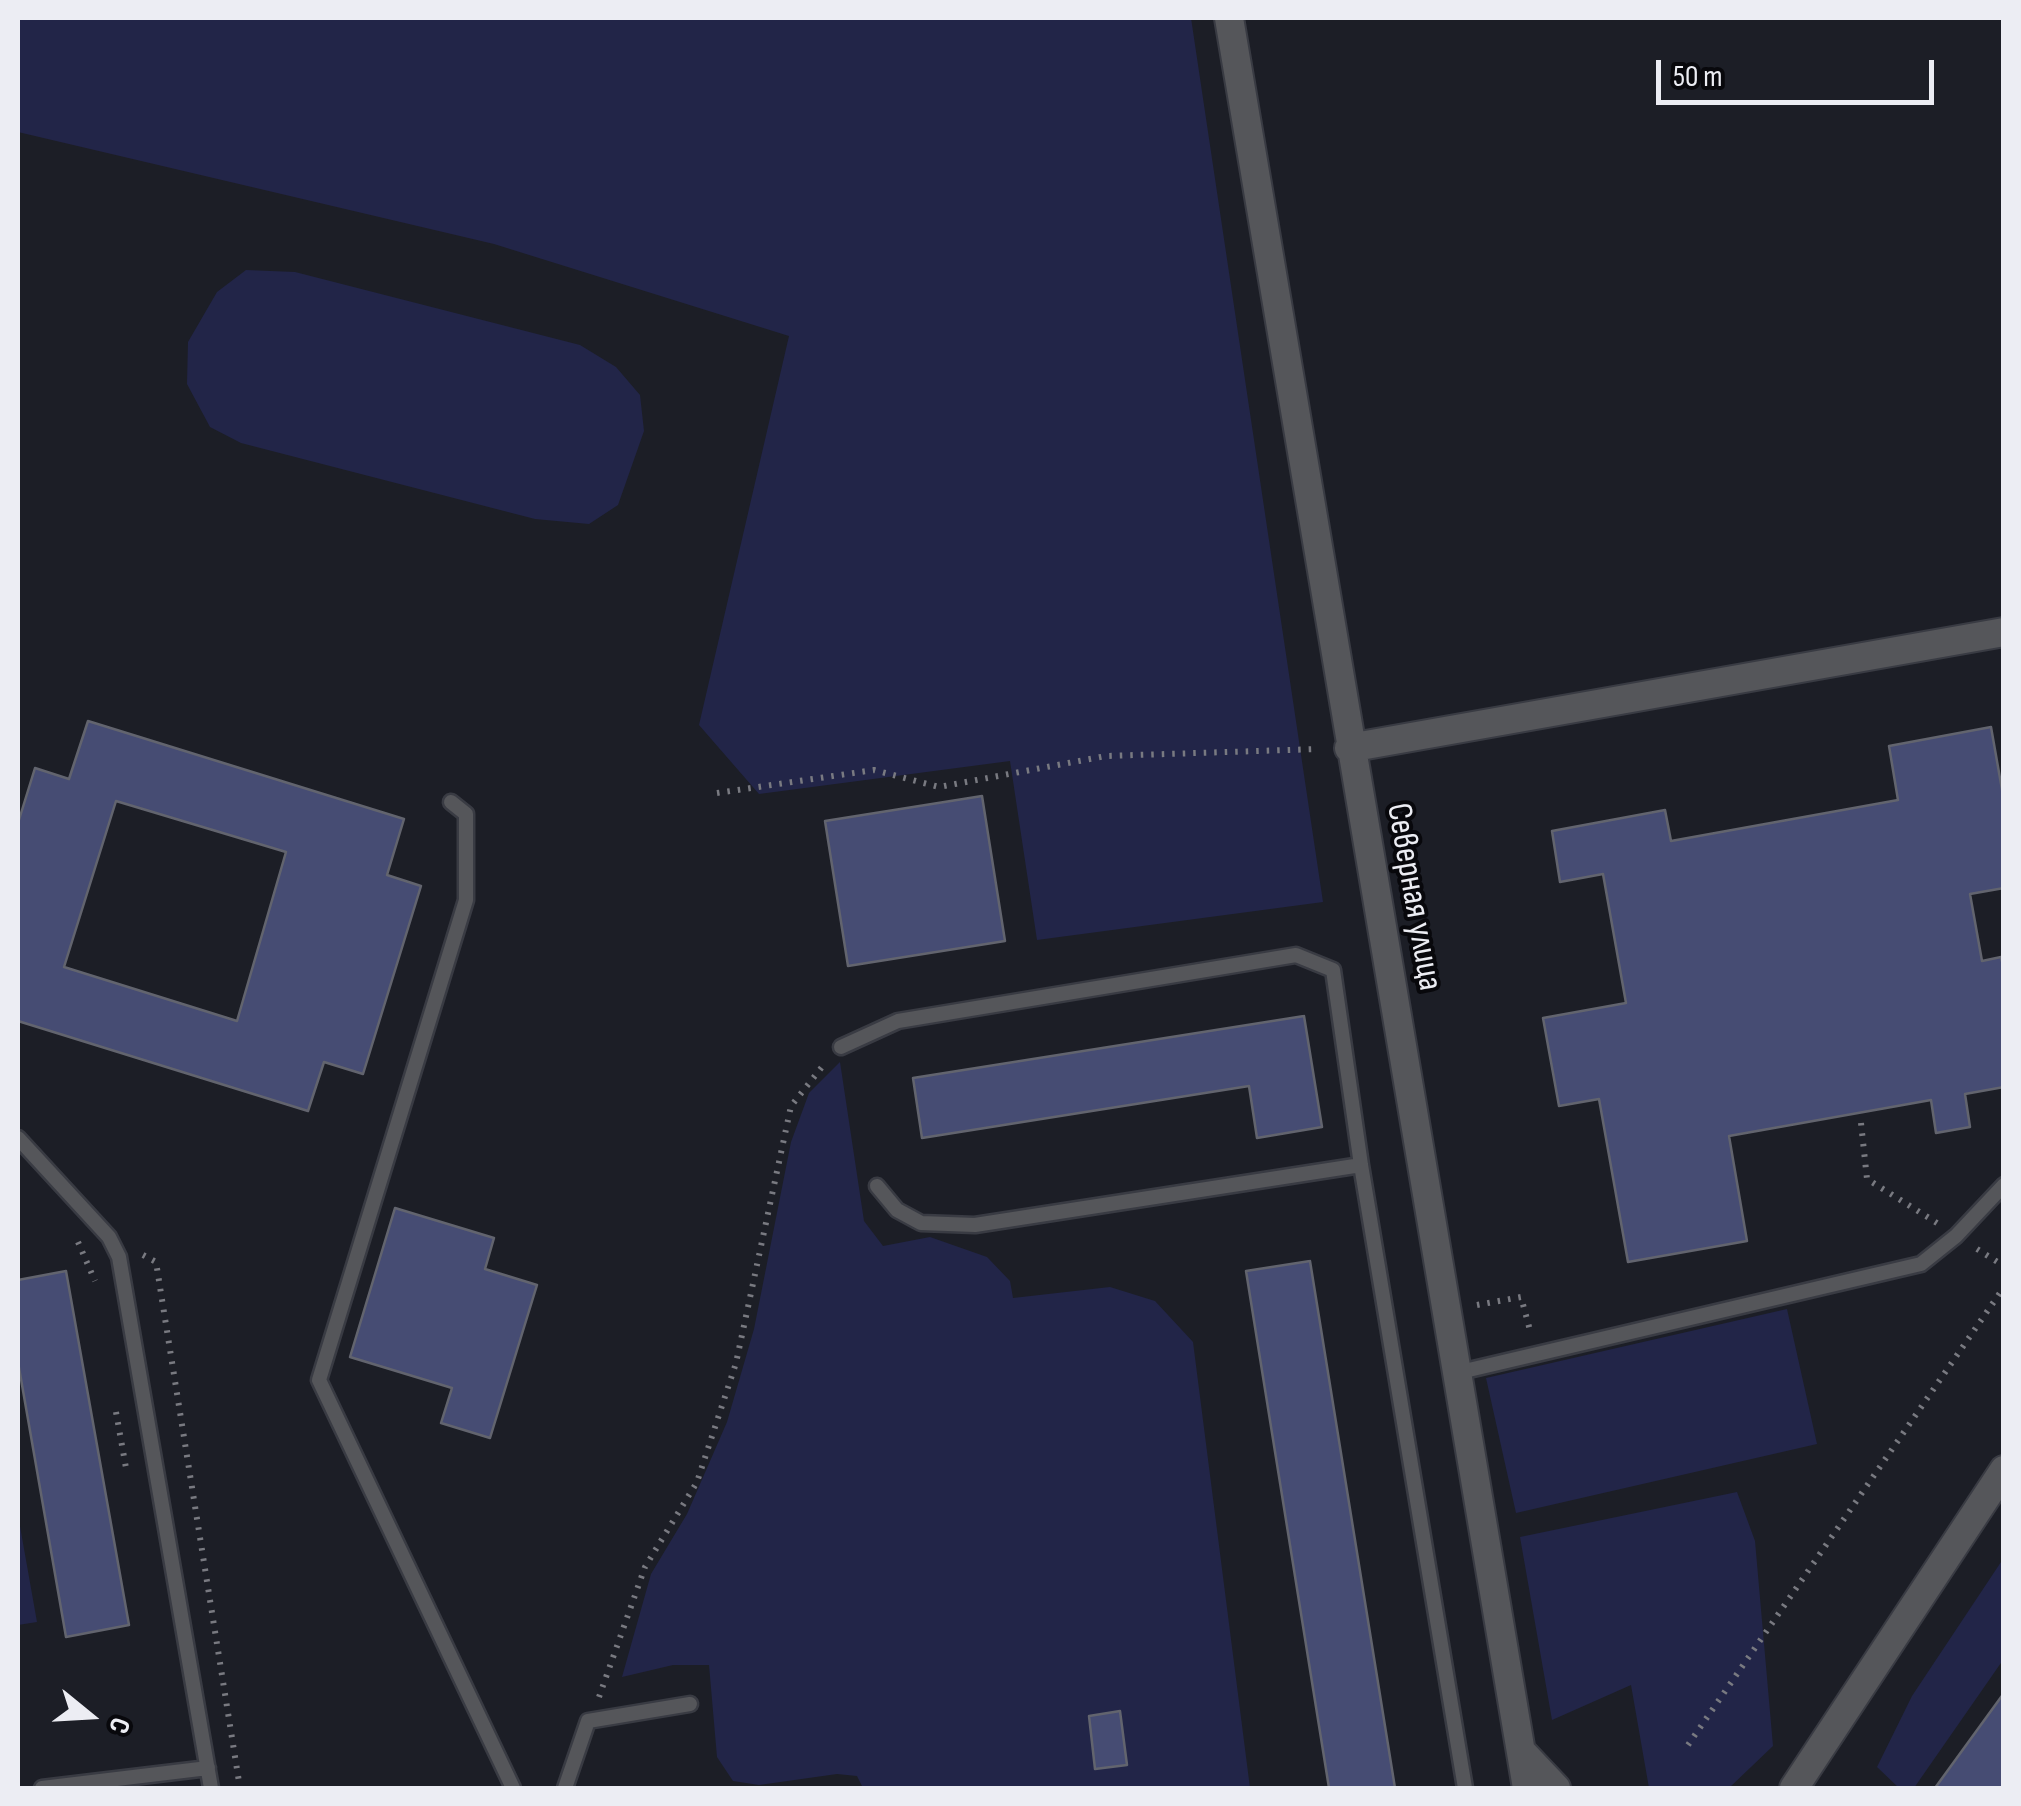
<!DOCTYPE html>
<meta charset="utf-8">
<style>
body{margin:0}
#map{position:relative;width:2021px;height:1806px;overflow:hidden;background:#1c1e26;font-family:"Sofia Sans Condensed",sans-serif}
canvas{display:block}
.frame{position:absolute;inset:0;border:20px solid #ecedf3;pointer-events:none}
.north{position:absolute;left:40px;top:1666px;width:100px;height:100px;-webkit-text-stroke:8px #08080c;paint-order:stroke;rotate:108deg;font-size:28px;font-weight:700;line-height:40px;text-align:center;color:#ecedf3}
.north::after{content:'';display:block;margin:auto;width:35px;height:45px;background:#ecedf3;clip-path:polygon(50% 0,100% 100%,50% 72%,0 100%)}
.scale{position:absolute;left:1656px;top:60px;width:278px;height:45px;box-sizing:border-box;border:5px solid #ecedf3;border-top:0;padding-left:12px;font-size:30px;line-height:35px;white-space:nowrap;color:#ecedf3;-webkit-text-stroke:8px #08080c;paint-order:stroke}
</style>
<div id="map">
<canvas width="2021" height="1806"></canvas>
<div class="frame"></div>
<div class="north">С</div>
<div class="scale">50 m</div>
</div>
<script>
const g = document.querySelector('canvas').getContext('2d');
g.lineJoin = 'round';
function fill(path, color) {
  g.fillStyle = color;
  g.fill(path, 'evenodd');
}
function poly(rows) {
  const path = new Path2D();
  for (const r of rows) {
    path.moveTo(r[0], r[1]);
    for (let i = 2; i < r.length; i += 2) path.lineTo(r[i], r[i + 1]);
  }
  return path;
}
function strokePath(path, color, width, dash) {
  g.strokeStyle = color;
  g.lineWidth = width;
  g.lineCap = dash ? 'butt' : 'round';
  g.setLineDash(dash || []);
  g.stroke(path);
}
function drawText(font, color, halo, rows, align = 'center') {
  g.font = font + ' "Sofia Sans Condensed",sans-serif';
  g.lineWidth = 8;
  g.setLineDash([]);
  g.textBaseline = 'middle';
  g.strokeStyle = halo;
  g.fillStyle = color;
  for (const [text, x, y, turn = 0] of rows) {
    g.save();
    g.translate(x, y);
    g.rotate((+turn || 0) * Math.PI / 180);
    g.textAlign = isNaN(turn) ? turn : align;
    if (halo) g.strokeText(text, 0, 0);
    g.fillText(text, 0, 0);
    g.restore();
  }
}
fill(poly([
 [18,18,1191,18,1323,902,1037,940,1010,761,759,794,699,725,789,336,494,244,18,132],
 [246,270,295,272,580,345,616,367,640,395,644,431,618,505,589,524,535,519,241,443,210,427,187,384,188,342,217,292],
 [840,1062,864,1221,883,1246,930,1237,987,1257,1010,1281,1013,1298,1110,1287,1155,1301,1193,1342,1250,1788,863,1788,857,1776,837,1774,759,1785,733,1781,717,1757,709,1665,673,1665,622,1677,651,1574,687,1514,727,1422,754,1329,791,1142,809,1093],
 [1787,1309,1817,1444,1516,1513,1486,1378],
 [1737,1492,1755,1541,1773,1746,1729,1788,1649,1788,1631,1685,1552,1720,1520,1537],
 [18,1515,37,1622,18,1625],
 [2003,1559,2003,1660,1914,1788,1899,1788,1877,1767,1912,1696]
]), '#222548');
const building = poly([
 [88,721,404,819,387,875,421,886,363,1074,324,1062,308,1111,18,1021,18,823,35,768,69,779,88,721],
 [116,801,286,852,237,1021,64,967,116,801],
 [1991,727,2004,801,2004,888,1970,894,1982,961,2001,957,2004,970,2004,1087,1965,1094,1970,1127,1936,1133,1931,1100,1729,1136,1747,1241,1628,1262,1599,1099,1559,1106,1543,1018,1626,1003,1603,874,1560,882,1552,831,1665,810,1671,841,1898,800,1889,746,1991,727],
 [982,796,1005,941,848,966,825,821,982,796],
 [1304,1016,1322,1127,1257,1138,1249,1086,922,1138,913,1078,1304,1016],
 [395,1208,494,1238,485,1269,537,1285,490,1438,441,1423,452,1388,350,1357,395,1208],
 [1310,1261,1395,1788,1329,1788,1246,1271,1310,1261],
 [66,1271,129,1625,66,1637,18,1362,18,1280,66,1271],
 [2004,1693,2004,1788,1935,1788,2004,1693],
 [1120,1711,1127,1765,1095,1769,1089,1716,1120,1711]
]);
fill(building, '#464c73');
strokePath(building, '#62646e', 2.5);
const lane = poly([
 [451,802,466,814,466,900,319,1380,513,1788],
 [841,1047,898,1021,1296,955,1333,970,1361,1165,1465,1788],
 [18,1138,109,1237,119,1257,211,1788],
 [877,1186,897,1210,921,1223,975,1225,1361,1165],
 [1456,1373,1921,1264,1956,1236,2004,1185],
 [42,1788,208,1768],
 [565,1788,588,1721,690,1704]
]);
const street = poly([
 [1229,18,1527,1788],
 [1349,748,2004,632],
 [1521,1751,1556,1788],
 [1794,1788,2004,1470]
]);
strokePath(lane, '#393b43', 19);
strokePath(street, '#393b43', 32);
strokePath(poly([
 [717,793,874,770,939,787,1106,756,1318,749],
 [1861,1123,1867,1179,1937,1223],
 [78,1242,95,1281],
 [1977,1249,2004,1266],
 [143,1255,156,1262,240,1788],
 [1477,1305,1521,1297,1531,1334],
 [116,1412,126,1468],
 [599,1697,645,1567,697,1482,736,1363,791,1106,826,1062],
 [1688,1745,2004,1287]
]), '#797a81', 6, [2.5, 8]);
strokePath(lane, '#55565a', 14);
strokePath(street, '#55565a', 28);
drawText('35px', '#ecedf3', '#08080c', [
 ["Северная улица",1413,897,80]
]);
</script>
